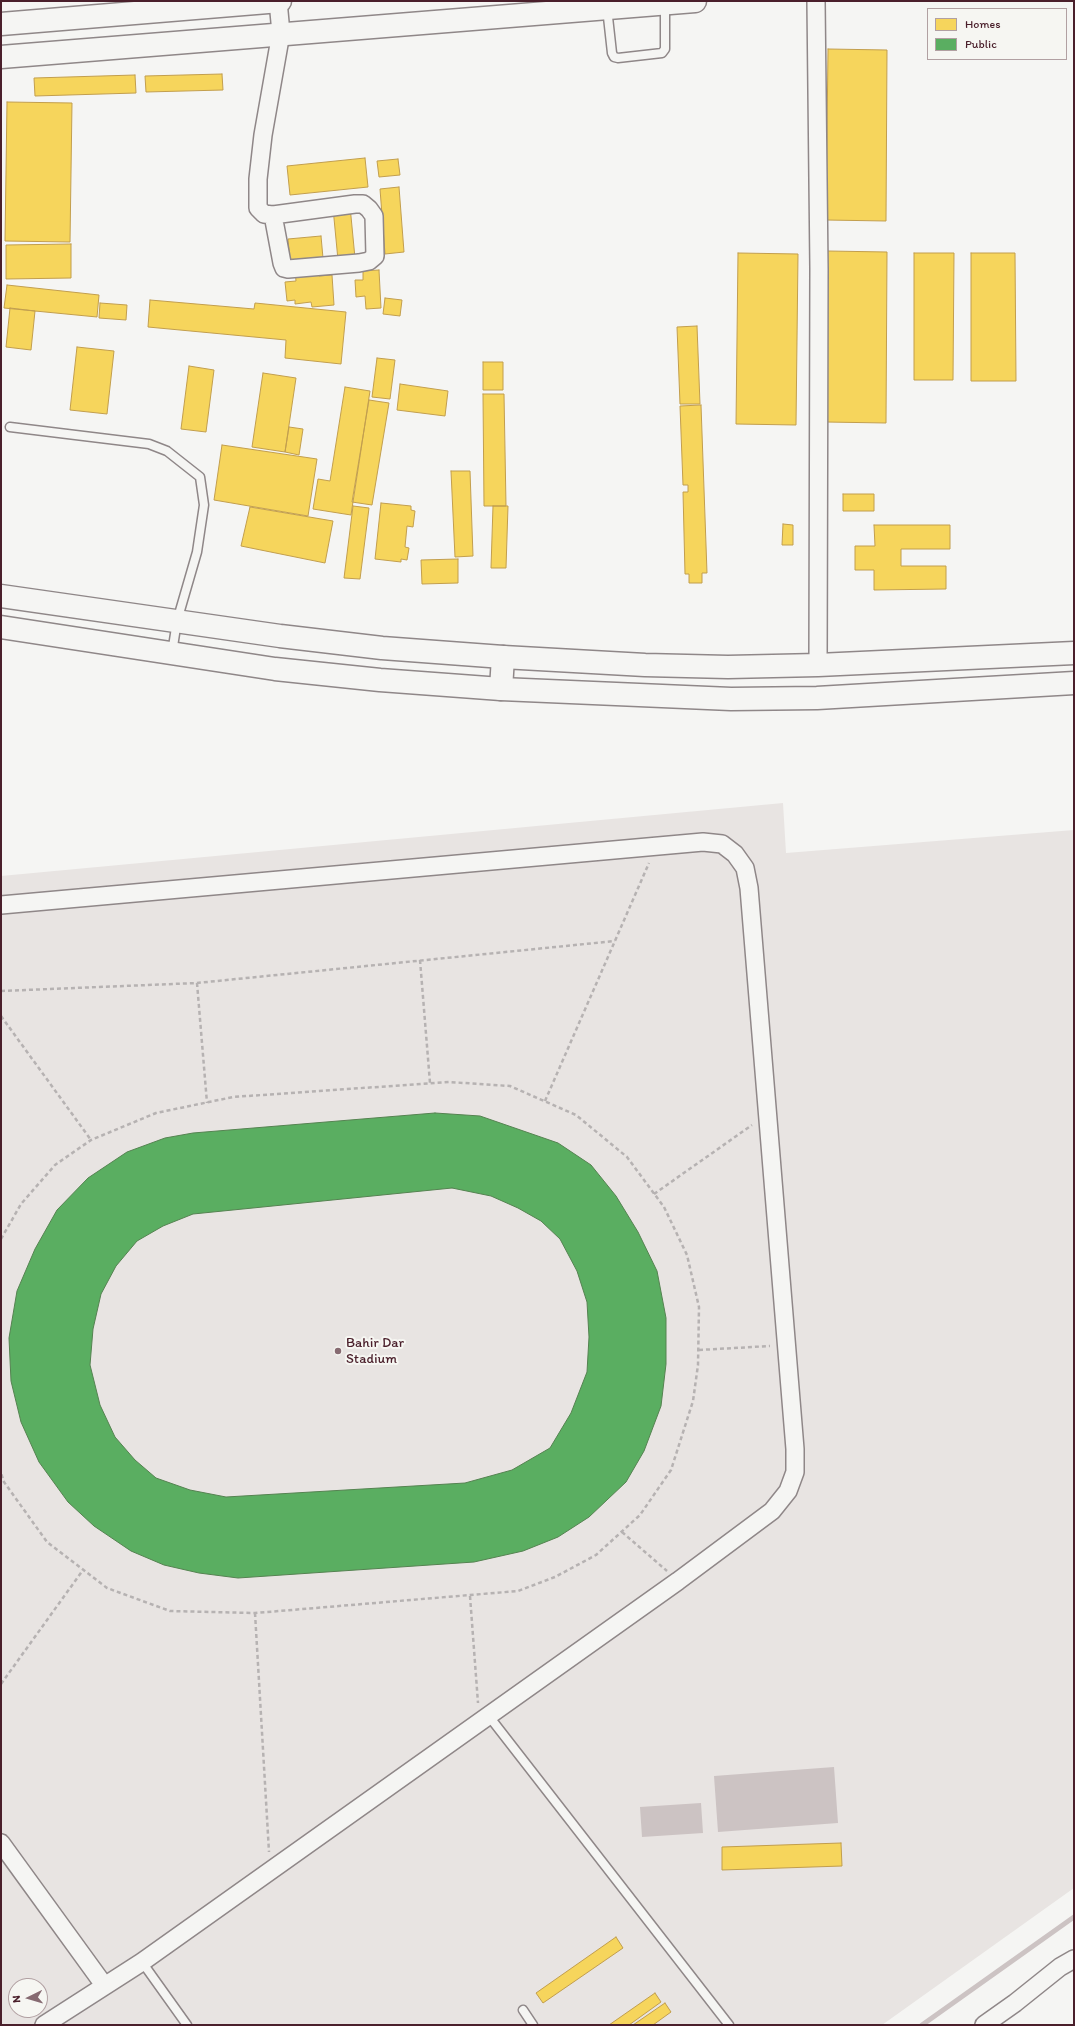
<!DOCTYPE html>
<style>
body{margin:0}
#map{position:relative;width:1075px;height:2026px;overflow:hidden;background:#f5f5f3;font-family:Itim,sans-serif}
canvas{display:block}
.frame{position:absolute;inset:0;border:2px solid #4a1f2b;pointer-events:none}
.legend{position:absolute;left:927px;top:8px;width:140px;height:52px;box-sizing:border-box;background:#f6f6f2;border:1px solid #b1a0a2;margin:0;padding:5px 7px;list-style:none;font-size:12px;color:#4a1f2b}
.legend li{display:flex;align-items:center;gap:8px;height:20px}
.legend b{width:20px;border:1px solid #b1a0a2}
.north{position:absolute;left:8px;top:1978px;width:40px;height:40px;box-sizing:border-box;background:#f6f6f2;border:1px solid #b1a0a2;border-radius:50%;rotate:265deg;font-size:11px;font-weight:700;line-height:16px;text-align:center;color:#4a1f2b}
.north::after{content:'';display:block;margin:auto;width:14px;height:18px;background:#866a71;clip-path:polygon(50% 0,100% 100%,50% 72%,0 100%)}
</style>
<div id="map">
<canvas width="1075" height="2026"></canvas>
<div class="frame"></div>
<ul class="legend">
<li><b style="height:11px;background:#f6d55c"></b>Homes</li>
<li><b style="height:11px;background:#5aae61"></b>Public</li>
</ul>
<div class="north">N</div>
</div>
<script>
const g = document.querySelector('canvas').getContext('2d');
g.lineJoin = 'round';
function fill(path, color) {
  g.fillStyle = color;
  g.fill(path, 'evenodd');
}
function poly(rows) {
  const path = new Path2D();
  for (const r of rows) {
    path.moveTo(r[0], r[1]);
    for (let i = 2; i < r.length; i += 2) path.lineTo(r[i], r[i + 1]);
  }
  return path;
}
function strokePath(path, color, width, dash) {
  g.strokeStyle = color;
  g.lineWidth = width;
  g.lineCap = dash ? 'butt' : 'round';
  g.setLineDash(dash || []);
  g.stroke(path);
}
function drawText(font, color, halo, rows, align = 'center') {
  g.font = font + ' Itim,sans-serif';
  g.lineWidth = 4;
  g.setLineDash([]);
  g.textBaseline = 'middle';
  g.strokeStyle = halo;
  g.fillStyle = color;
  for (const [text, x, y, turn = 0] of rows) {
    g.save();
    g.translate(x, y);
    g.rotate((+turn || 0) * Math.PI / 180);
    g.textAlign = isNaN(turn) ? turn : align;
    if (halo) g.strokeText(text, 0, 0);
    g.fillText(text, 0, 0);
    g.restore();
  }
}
fill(poly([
 [783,803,786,853,1074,830,1074,1888,882,2025,1,2025,1,876],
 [16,1986,40,1986,40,2010,16,2010]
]), '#e8e4e2');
fill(poly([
 [834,1767,838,1823,718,1832,714,1776],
 [701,1803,703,1833,642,1837,640,1807]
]), '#ccc3c3');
const homes = poly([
 [828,49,887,50,886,221,826,220,828,49],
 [222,74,223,90,146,92,145,76,222,74],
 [135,75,136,93,35,96,34,78,135,75],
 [7,102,72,103,70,242,5,241,7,102],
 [365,158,368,187,290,195,287,166,365,158],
 [398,159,400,175,379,177,377,161,398,159],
 [399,187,404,252,385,254,380,189,399,187],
 [350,206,355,258,338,260,333,208,350,206],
 [321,236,323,258,290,262,288,239,321,236],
 [71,244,71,278,6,279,6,245,71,244],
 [827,251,887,252,886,423,826,422,827,251],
 [738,253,798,254,796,425,736,424,738,253],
 [914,253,954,253,953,380,914,380,914,253],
 [971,253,1015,253,1016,381,971,381,971,253],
 [318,268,319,276,332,275,334,305,312,307,311,302,295,304,295,300,287,301,285,282,296,281,295,270,318,268],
 [379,270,381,308,366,309,365,296,356,297,355,280,363,280,363,271,379,270],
 [7,285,99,295,97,317,4,308,7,285],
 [385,298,402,300,400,316,383,314,385,298],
 [150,300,254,309,255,303,346,312,341,364,285,358,286,340,148,327,150,300],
 [100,303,127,305,126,320,99,318,100,303],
 [10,308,35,311,31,350,6,347,10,308],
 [697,326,700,404,680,404,677,327,697,326],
 [77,347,114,351,107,414,70,410,77,347],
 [377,358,395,360,390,399,372,397,377,358],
 [483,362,503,362,503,390,483,390,483,362],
 [189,366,214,370,206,432,181,429,189,366],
 [263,373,296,378,285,452,252,447,263,373],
 [400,384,448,391,445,416,397,410,400,384],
 [345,387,370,391,351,515,313,509,318,479,330,481,345,387],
 [483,394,504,394,506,506,484,506,483,394],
 [369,400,389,403,372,505,352,502,369,400],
 [701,405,707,573,702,573,702,583,689,583,689,574,685,574,683,492,688,492,688,485,683,485,680,406,701,405],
 [289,427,303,429,299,455,285,452,289,427],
 [222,445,317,459,308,516,214,500,222,445],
 [451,471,470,471,473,556,455,557,451,471],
 [843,494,874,494,874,511,843,511,843,494],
 [381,503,411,506,411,510,415,511,413,527,407,526,405,547,409,548,407,560,401,559,401,562,375,559,381,503],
 [353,506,369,508,360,579,344,578,353,506],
 [493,506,508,506,506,568,491,568,493,506],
 [250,507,333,521,325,563,241,546,250,507],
 [783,524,793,525,793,545,782,545,783,524],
 [874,525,950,525,950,549,901,549,901,566,946,566,946,589,874,590,874,570,855,570,855,546,875,546,874,525],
 [458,559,458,583,422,584,421,560,458,559],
 [841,1843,842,1866,722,1870,722,1847,841,1843],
 [616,1937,623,1948,543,2003,536,1993,616,1937],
 [655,1993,661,2002,629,2025,609,2025,655,1993],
 [665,2003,671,2012,653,2025,633,2025,665,2003]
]);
fill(homes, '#f6d55c');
strokePath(homes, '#c29e4d', 1);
const public = poly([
 [435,1113,480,1116,558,1143,591,1165,616,1196,638,1232,657,1271,666,1318,666,1364,661,1406,644,1451,626,1482,589,1517,558,1537,523,1551,474,1562,238,1578,199,1573,164,1565,131,1551,94,1526,68,1502,39,1462,21,1422,11,1381,9,1338,17,1291,35,1249,57,1210,88,1178,127,1152,165,1138,193,1133,435,1113],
 [452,1188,491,1196,518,1208,541,1221,560,1239,577,1271,587,1302,589,1337,587,1372,571,1413,550,1448,512,1470,465,1483,226,1497,190,1490,156,1478,135,1460,115,1437,100,1405,90,1365,93,1329,101,1294,116,1266,137,1241,163,1226,193,1214,452,1188]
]);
fill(public, '#5aae61');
strokePath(public, '#558351', 1);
strokePath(poly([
 [922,2025,1074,1917]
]), '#ccc3c3', 5);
const lane = poly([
 [607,8,612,53,614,57,618,58,662,53,665,49,665,4],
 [10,427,149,444,167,451,200,477,204,505,197,552,177,621,172,653],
 [488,1715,729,2025],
 [142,1962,187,2025],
 [523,2010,533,2025]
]);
const street = poly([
 [816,1,819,269,818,665],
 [273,215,282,263,284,268,288,269,359,263,369,261,375,256,374,216,369,209,363,204,355,204,273,215,264,214,258,208,258,179,263,135,281,33,278,1],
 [1,905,703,842,722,844,735,854,745,868,749,888,795,1449,795,1472,788,1491,772,1511,678,1581,142,1962,44,2025],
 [1,1843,104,1985],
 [984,2025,1015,2003,1060,1967,1074,1959]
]);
const secondary = poly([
 [1,596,280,636,382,648,503,657,645,665,728,667,818,665,1074,653],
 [1,627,275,669,380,680,501,689,731,699,817,698,1074,683]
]);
const primary = poly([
 [1,24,280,1],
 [1,57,695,1],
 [501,689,503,657]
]);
strokePath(lane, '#8f8788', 11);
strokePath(street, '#8f8788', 20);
strokePath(secondary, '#8f8788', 25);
strokePath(primary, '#8f8788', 25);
strokePath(poly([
 [420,960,430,1083],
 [197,983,207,1103],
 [1,991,197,983,615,941],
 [1,1016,91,1140],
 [545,1101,649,863],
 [654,1194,752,1125],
 [1,1239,21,1204,55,1165,91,1140,156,1113,233,1097,449,1082,510,1086,576,1115,627,1157,664,1207,687,1255,699,1307,698,1365,693,1401,671,1470,640,1515,596,1555,555,1577,518,1591,255,1613,170,1611,107,1588,47,1542,4,1482,1,1473],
 [699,1350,770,1346],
 [622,1532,667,1571],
 [470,1596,478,1703],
 [255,1613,269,1852],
 [1,1684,83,1570]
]), '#b6b2b2', 2.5, [4, 3]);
strokePath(lane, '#f5f5f3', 8);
strokePath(street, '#f5f5f3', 17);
strokePath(secondary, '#f5f5f3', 22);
strokePath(primary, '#f5f5f3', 22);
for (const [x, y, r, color] of [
 [338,1351,4,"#866a71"]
]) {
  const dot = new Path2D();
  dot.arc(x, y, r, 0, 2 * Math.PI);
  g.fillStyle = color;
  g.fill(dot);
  strokePath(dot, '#f6f6f2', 1.5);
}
drawText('14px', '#4a1f2b', '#f6f6f2', [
 ["Bahir Dar",346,1343],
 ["Stadium",346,1359]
], 'left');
</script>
